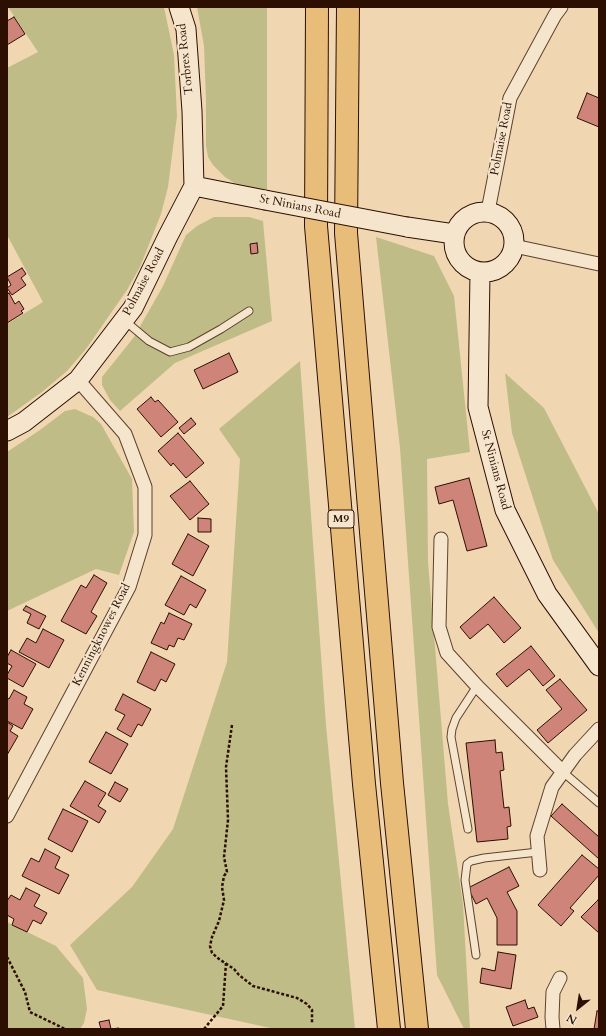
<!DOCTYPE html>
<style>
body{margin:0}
#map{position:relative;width:606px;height:1036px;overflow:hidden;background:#f0d7b2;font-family:Cardo,serif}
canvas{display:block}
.frame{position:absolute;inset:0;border:8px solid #2c0f00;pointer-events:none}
.north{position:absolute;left:558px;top:988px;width:40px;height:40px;-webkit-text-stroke:3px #f5e5cd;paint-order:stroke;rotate:210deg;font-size:11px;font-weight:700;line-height:16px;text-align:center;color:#2c0f00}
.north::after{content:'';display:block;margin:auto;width:14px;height:18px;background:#2c0f00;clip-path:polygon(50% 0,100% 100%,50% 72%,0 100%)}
</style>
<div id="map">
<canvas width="606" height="1036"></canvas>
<div class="frame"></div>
<div class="north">N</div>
</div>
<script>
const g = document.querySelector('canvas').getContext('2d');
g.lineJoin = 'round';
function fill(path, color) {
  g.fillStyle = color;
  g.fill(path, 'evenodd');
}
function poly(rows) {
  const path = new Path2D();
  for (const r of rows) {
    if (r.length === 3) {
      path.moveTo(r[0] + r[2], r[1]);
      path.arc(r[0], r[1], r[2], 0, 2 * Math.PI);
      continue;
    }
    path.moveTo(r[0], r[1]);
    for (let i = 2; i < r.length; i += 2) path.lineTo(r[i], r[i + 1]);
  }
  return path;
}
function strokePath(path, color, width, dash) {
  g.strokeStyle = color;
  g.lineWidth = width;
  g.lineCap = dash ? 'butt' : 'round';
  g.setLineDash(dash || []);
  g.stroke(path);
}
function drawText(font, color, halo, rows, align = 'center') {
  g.font = font + ' Cardo,serif';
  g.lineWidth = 4;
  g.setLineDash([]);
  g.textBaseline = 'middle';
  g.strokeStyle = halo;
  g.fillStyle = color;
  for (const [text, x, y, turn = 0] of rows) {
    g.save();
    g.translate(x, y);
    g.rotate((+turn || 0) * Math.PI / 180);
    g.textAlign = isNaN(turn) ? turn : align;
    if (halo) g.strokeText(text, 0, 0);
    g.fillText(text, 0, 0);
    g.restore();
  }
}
fill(poly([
 [8,7,164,7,174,55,177,116,168,187,161,214,140,267,127,290,86,349,67,371,42,392,7,417,7,324,43,302,7,235,7,68,38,52],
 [197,7,267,7,267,192,236,184,225,177,213,165,208,157,206,146,206,100,204,46],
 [214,217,249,217,263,221,272,321,175,363,120,411,110,400,102,385,102,377,134,337,163,286,186,235,197,226],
 [376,237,434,256,454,296,470,452,427,459,428,562,448,804,463,904,470,1029,464,1029,437,975,400,448],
 [300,361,326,725,355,1029,275,1029,97,990,70,945,132,887,173,829,227,662,240,459,219,429],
 [505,373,544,408,599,514,599,633,553,560,512,433],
 [75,409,93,417,101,424,132,479,134,532,119,575,96,569,7,611,7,452,40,430,65,411],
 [7,922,56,946,83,978,87,1009,84,1023,80,1029,7,1029]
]), '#c0bc88');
const building = poly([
 [14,17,25,34,7,45,7,21,14,17],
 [587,93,599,98,599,127,577,118,587,93],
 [257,243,258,253,251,254,250,244,257,243],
 [22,268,26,274,21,278,26,285,12,295,7,288,11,285,7,277,22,268],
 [9,293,15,304,19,301,24,309,21,311,23,313,7,323,7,295,9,293],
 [229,353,238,372,203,389,194,370,229,353],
 [151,397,155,402,158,400,178,422,161,437,137,409,151,397],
 [191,418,196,424,184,434,179,428,191,418],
 [178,433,204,463,186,478,173,463,171,466,158,451,178,433],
 [469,478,487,546,467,551,453,500,439,504,435,487,469,478],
 [190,481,209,504,190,520,170,496,190,481],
 [198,518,211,519,211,532,198,532,198,518],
 [188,534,209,546,193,576,172,564,188,534],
 [94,575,107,583,91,612,97,616,86,634,61,621,81,585,86,588,94,575],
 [181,576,206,590,196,608,190,604,184,615,165,605,181,576],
 [494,597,521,628,504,643,488,624,470,639,460,627,494,597],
 [26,606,46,616,39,629,27,623,31,614,23,610,26,606],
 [169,613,192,624,184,640,178,638,174,647,169,645,167,650,151,643,161,622,164,624,169,613],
 [43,629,64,640,49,668,19,652,27,638,36,643,43,629],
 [531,646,555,676,543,686,529,669,507,687,496,674,531,646],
 [11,650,36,664,23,687,7,678,7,675,12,666,7,663,7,657,11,650],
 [151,652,175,664,166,682,161,679,155,691,137,682,151,652],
 [560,679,587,710,548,743,537,730,562,709,546,690,560,679],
 [14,690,27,697,24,704,33,709,22,729,7,721,7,698,9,699,14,690],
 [123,694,151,709,142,726,138,724,131,737,117,729,125,715,115,710,123,694],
 [7,722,13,726,10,731,18,736,7,755,7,722],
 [106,732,128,744,111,774,89,762,106,732],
 [495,740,496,753,502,752,504,770,500,771,504,808,509,807,511,826,507,827,508,839,477,842,466,743,495,740],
 [85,781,106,793,98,806,106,811,99,823,70,806,85,781],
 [115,782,128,789,120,802,108,795,115,782],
 [562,804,599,837,599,859,551,816,562,804],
 [63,809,88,821,72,852,48,839,63,809],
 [45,849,60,857,55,868,69,875,59,894,22,876,31,858,39,862,45,849],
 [582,855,599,869,599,875,570,908,574,911,561,926,538,905,582,855],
 [509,867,519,886,507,892,517,911,517,945,497,945,497,918,487,898,476,904,468,888,509,867],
 [26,888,40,895,34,906,47,913,41,924,33,920,27,932,12,925,14,919,7,915,7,901,11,895,20,900,26,888],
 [598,900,599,901,599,933,581,917,598,900],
 [498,952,516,955,511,989,480,983,482,968,495,971,498,952],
 [525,1000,528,1009,534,1007,538,1017,513,1026,506,1007,525,1000],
 [597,1011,599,1011,599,1029,594,1029,597,1011],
 [109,1020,111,1029,119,1028,119,1029,101,1029,99,1022,109,1020]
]);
fill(building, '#cf847a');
strokePath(building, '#2c0f00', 1);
const lane = poly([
 [124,320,149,341,170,352,189,347,221,329,249,311],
 [563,772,599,803],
 [468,829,451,737,452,729,456,718,477,686],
 [476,955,465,880,467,864,471,861,484,858,538,852]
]);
const street = poly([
 [488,211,510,98,555,15,561,7],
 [514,246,599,264],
 [441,539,439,627,447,653,477,686,563,772],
 [7,816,129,587,145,535,145,487,125,434,78,380],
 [540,870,537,836,552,787,575,755,599,729],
 [553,1029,552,1017,553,992,560,978]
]);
const secondary = poly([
 [194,186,265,200],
 [484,242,30],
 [407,227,454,234],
 [480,272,478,407,505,510,547,594,599,666],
 [7,431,24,422,78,380,133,308,168,236,194,186,192,111,186,29,179,7]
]);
const highway = poly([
 [317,7,316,226,364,784,389,1029],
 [348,7,346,233,392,783,417,1029]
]);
strokePath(lane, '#5d412c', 9);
strokePath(street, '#5d412c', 15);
strokePath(secondary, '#2c0f00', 21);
strokePath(highway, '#2c0f00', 24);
strokePath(poly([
 [232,725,226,767,228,820,224,857,227,872,224,876,222,887,224,900,219,921,212,937,210,946,212,953,219,959,234,969,239,975,253,986,297,998,307,1004,312,1010,312,1024],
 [7,957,25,992,30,1012,65,1029],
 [204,1029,223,1006,226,963]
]), '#2c0f00', 2.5, [3, 2]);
strokePath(lane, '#f5e5cd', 7);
strokePath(street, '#f5e5cd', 13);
strokePath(secondary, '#f5e5cd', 19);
strokePath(highway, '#e8bc79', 22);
const secondaryBridge = poly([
 [265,200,407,227]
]);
strokePath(secondaryBridge, '#2c0f00', 21, []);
strokePath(secondaryBridge, '#f5e5cd', 19);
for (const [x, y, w] of [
 [341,519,26]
]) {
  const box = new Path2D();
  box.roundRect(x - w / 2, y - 9, w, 18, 3);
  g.fillStyle = '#f5e5cd';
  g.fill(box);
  strokePath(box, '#2c0f00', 1);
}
drawText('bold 11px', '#2c0f00', null, [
 ["M9",341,519]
]);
drawText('12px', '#2c0f00', '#f5e5cd', [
 ["Torbrex Road",186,59,-96],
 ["Polmaise Road",502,139,-79],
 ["St Ninians Road",300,207,11],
 ["Polmaise Road",144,282,-62],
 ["St Ninians Road",495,470,75],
 ["Kenningknowes Road",102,635,-63]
]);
</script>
